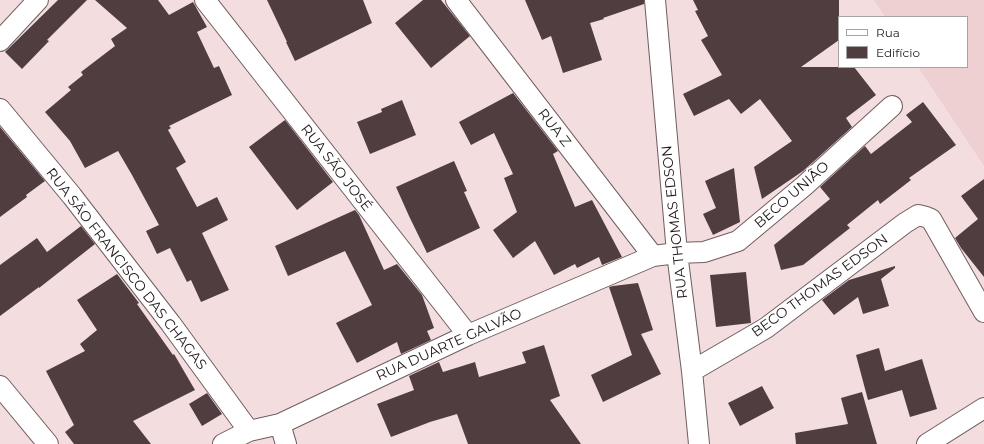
<!DOCTYPE html>
<meta charset="utf-8">
<style>
body{margin:0}
#map{position:relative;width:984px;height:444px;overflow:hidden;background:#f3dddf;font-family:Montserrat,sans-serif}
canvas{display:block}
.legend{position:absolute;left:838px;top:16px;width:130px;height:52px;box-sizing:border-box;background:#fff;border:1px solid #a5a3a3;margin:0;padding:5px 7px;list-style:none;font-size:12px;color:#1f1819}
.legend li{display:flex;align-items:center;gap:8px;height:20px}
.legend b{width:20px;border:1px solid #a5a3a3}
</style>
<div id="map">
<canvas width="984" height="444"></canvas>
<ul class="legend">
<li><b style="height:5px;background:#fff"></b>Rua</li>
<li><b style="height:11px;background:#4f3d3f"></b>Edifício</li>
</ul>
</div>
<script>
const g = document.querySelector('canvas').getContext('2d');
g.lineJoin = 'round';
function fill(path, color) {
  g.fillStyle = color;
  g.fill(path, 'evenodd');
}
function poly(rows) {
  const path = new Path2D();
  for (const r of rows) {
    path.moveTo(r[0], r[1]);
    for (let i = 2; i < r.length; i += 2) path.lineTo(r[i], r[i + 1]);
  }
  return path;
}
function strokePath(path, color, width, dash) {
  g.strokeStyle = color;
  g.lineWidth = width;
  g.lineCap = dash ? 'butt' : 'round';
  g.setLineDash(dash || []);
  g.stroke(path);
}
function drawText(font, color, halo, rows, align = 'center') {
  g.font = font + ' Montserrat,sans-serif';
  g.lineWidth = 4;
  g.setLineDash([]);
  g.textBaseline = 'middle';
  g.strokeStyle = halo;
  g.fillStyle = color;
  for (const [text, x, y, turn = 0] of rows) {
    g.save();
    g.translate(x, y);
    g.rotate((+turn || 0) * Math.PI / 180);
    g.textAlign = isNaN(turn) ? turn : align;
    if (halo) g.strokeText(text, 0, 0);
    g.fillText(text, 0, 0);
    g.restore();
  }
}
fill(poly([
 [874,0,984,0,984,166,918,67,967,67,967,17,885,17]
]), '#eecfd2');
fill(poly([
 [58,0,87,0,47,40,49,41,22,69,5,52],
 [95,0,158,0,169,15,193,2,207,27,197,32,214,68,219,66,232,95,169,126,171,128,168,130,186,162,176,168,197,207,217,197,228,220,202,233,229,290,201,302,191,280,187,282,170,248,157,254,146,231,159,225,132,175,118,151,85,168,70,141,45,112,71,90,68,87,83,75,81,72,115,46,111,39,127,28],
 [267,0,363,0,372,23,295,61,286,42,287,42],
 [423,0,441,0,470,36,431,68,395,23],
 [525,0,644,0,644,4,603,18,604,19,590,23,602,60,563,73,551,36,542,40],
 [693,0,839,0,839,40,801,67,854,67,876,95,846,118,852,127,803,171,762,199,754,167,792,141,760,99,741,114,729,99,694,116,683,94,722,75,701,40,708,36,695,11,698,10],
 [513,93,558,151,553,154,575,207,592,200,622,257,602,265,599,257,577,268,575,264,554,275,535,241,513,258,493,230,517,212,504,178,513,174,494,133,471,145,459,122],
 [402,100,416,135,370,154,357,122,382,112,381,109],
 [923,102,956,145,909,178,911,180,880,204,878,200,847,225,850,228,803,265,781,270,774,245,830,199,820,187,865,146,871,154,912,122,906,115],
 [285,120,333,182,297,210,249,147],
 [0,127,45,181,26,195,27,197,0,217],
 [454,161,467,191,464,192,480,228,427,253,409,216,396,187],
 [734,168,740,222,713,235,703,214,716,208,705,181],
 [984,179,984,277,961,248,955,238,978,219,961,196],
 [355,210,359,215,384,270,397,264,422,295,434,328,427,331,431,340,401,354,397,342,357,363,336,323,372,305,345,251,288,276,275,246],
 [81,226,95,244,39,288,39,287,0,316,0,265,37,238,47,252],
 [895,266,895,268,881,279,889,306,863,314,858,297,834,315,822,300,849,280],
 [746,272,751,323,716,327,710,275],
 [117,274,139,303,137,304,173,355,174,354,195,390,133,421,151,444,74,444,65,432,74,425,46,371,85,351,80,344,97,330,77,300],
 [638,283,653,330,641,334,661,374,603,402,591,375,632,355,609,287,613,286],
 [544,345,560,396,550,400,581,444,468,444,457,414,430,422,391,437,377,404,414,390,409,376,439,362,443,372,475,362,479,377,526,363,522,352],
 [879,348,885,371,922,359,937,409,910,417,902,390,868,400,856,355],
 [762,386,774,408,740,426,728,403],
 [862,392,877,444,796,444,795,433,848,424,841,398],
 [207,393,222,414,202,426,189,404]
]), '#4f3d3f');
const minor = poly([
 [205,0,468,335],
 [456,0,653,256],
 [655,0,677,253,692,371,699,444],
 [0,41,38,0],
 [0,109,72,196,171,324,249,431],
 [692,371,766,328,905,223,918,215,926,217,931,219,984,312],
 [0,386,48,444],
 [280,424,286,444],
 [223,444,249,431,280,424,468,335,653,256,677,253,704,252,738,241,804,186,892,106],
 [927,444,984,408]
]);
strokePath(minor, '#705d5f', 22);
strokePath(minor, '#fff', 20);
drawText('14px', '#1f1819', '#fff', [
 ["RUA Z",554,128,52],
 ["RUA SÃO JOSÉ",336,168,52],
 ["BECO UNIÃO",792,195,-41],
 ["RUA THOMAS EDSON",675,222,-96],
 ["RUA SÃO FRANCISCO DAS CHAGAS",126,269,52],
 ["BECO THOMAS EDSON",820,286,-36],
 ["RUA DUARTE GALVÃO",449,345,-24]
]);
</script>
